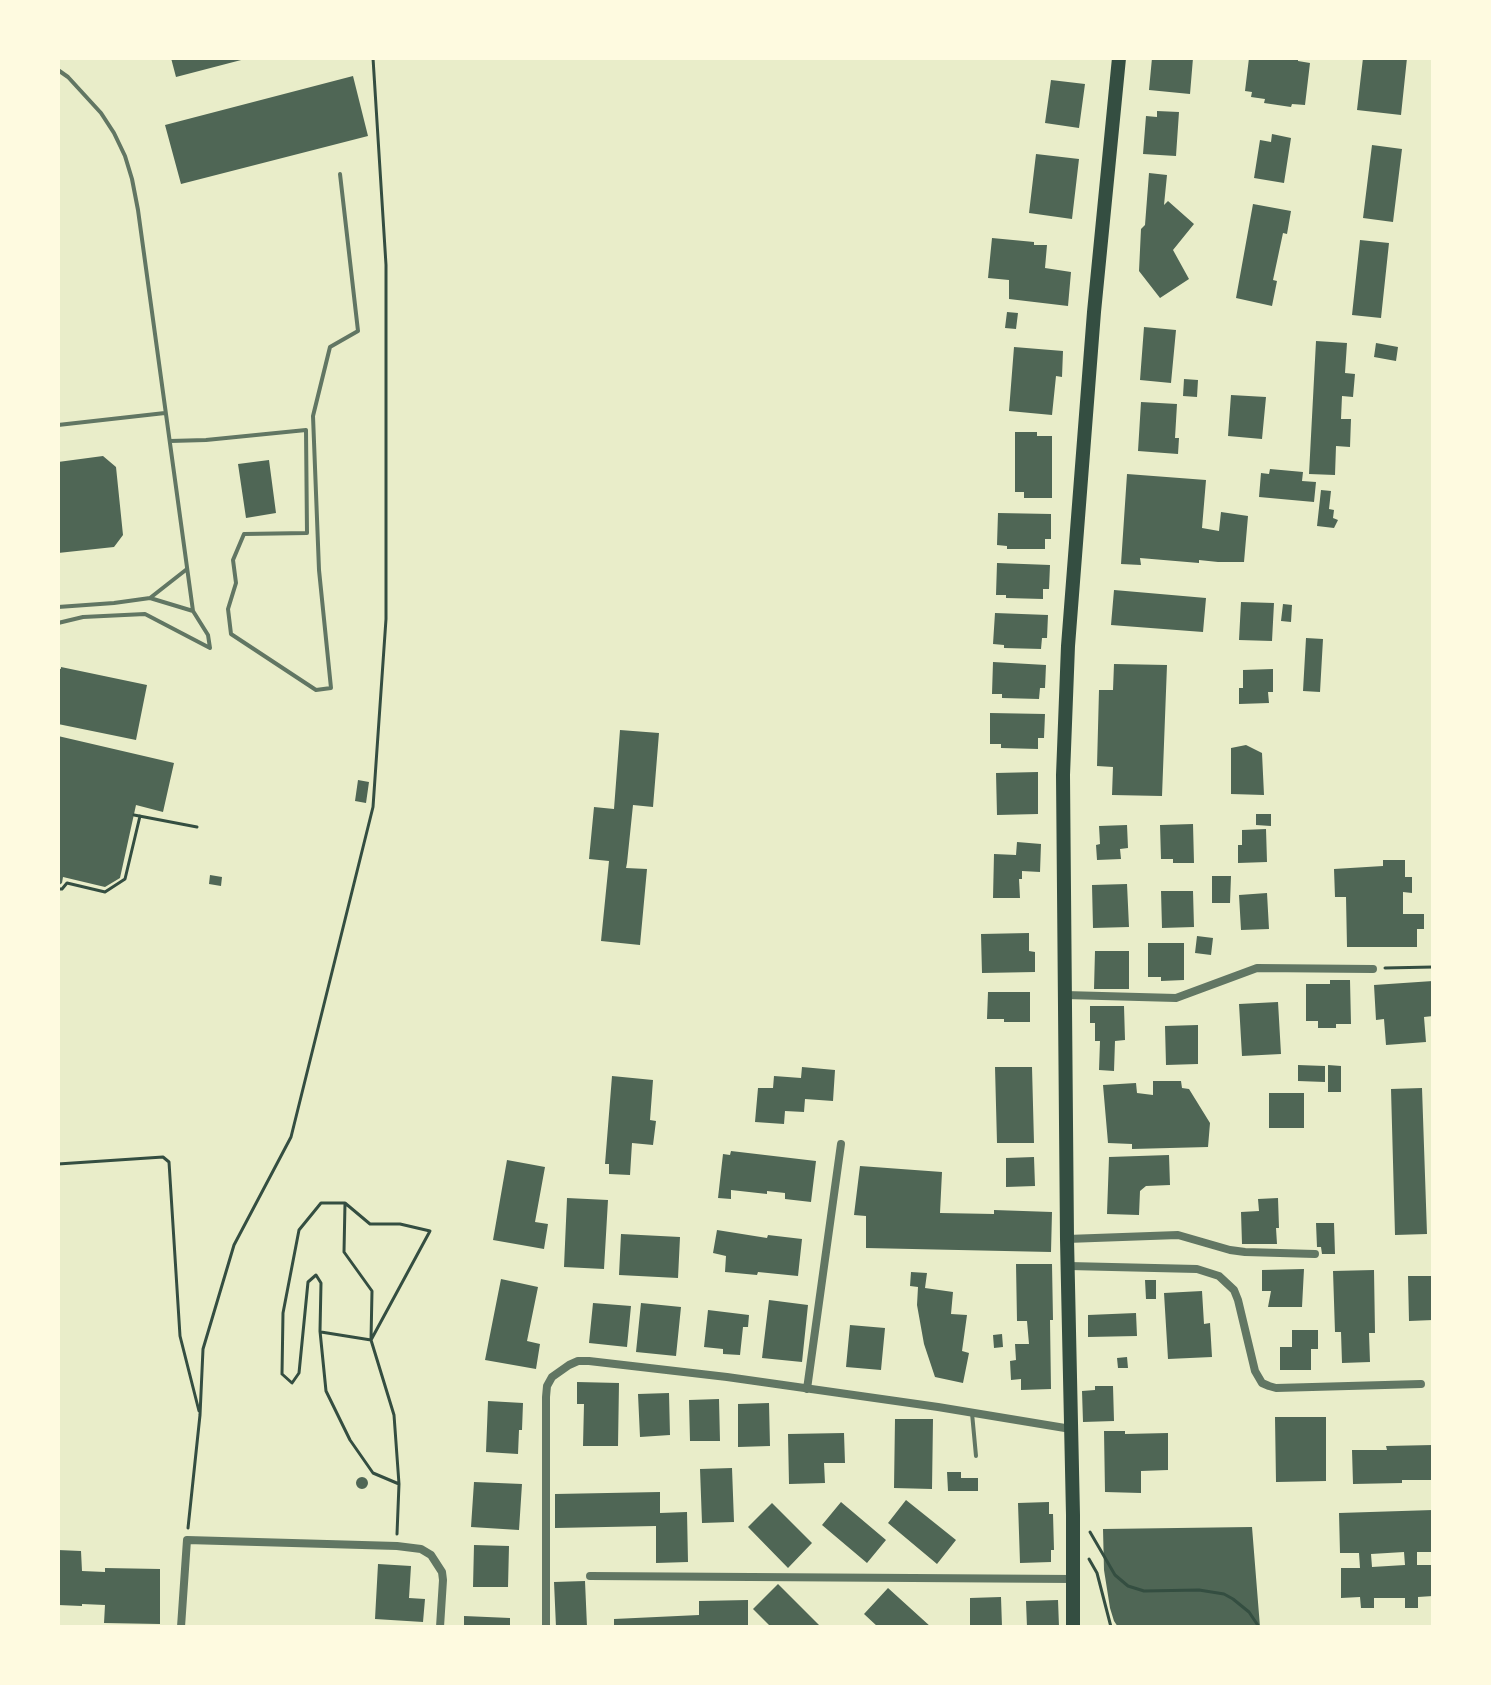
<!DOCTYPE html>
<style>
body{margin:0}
#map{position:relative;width:1491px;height:1685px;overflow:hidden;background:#e9edc9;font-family:"Golos Text",sans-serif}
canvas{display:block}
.frame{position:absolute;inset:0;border:60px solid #fefae0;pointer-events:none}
</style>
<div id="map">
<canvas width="1491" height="1685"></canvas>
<div class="frame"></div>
</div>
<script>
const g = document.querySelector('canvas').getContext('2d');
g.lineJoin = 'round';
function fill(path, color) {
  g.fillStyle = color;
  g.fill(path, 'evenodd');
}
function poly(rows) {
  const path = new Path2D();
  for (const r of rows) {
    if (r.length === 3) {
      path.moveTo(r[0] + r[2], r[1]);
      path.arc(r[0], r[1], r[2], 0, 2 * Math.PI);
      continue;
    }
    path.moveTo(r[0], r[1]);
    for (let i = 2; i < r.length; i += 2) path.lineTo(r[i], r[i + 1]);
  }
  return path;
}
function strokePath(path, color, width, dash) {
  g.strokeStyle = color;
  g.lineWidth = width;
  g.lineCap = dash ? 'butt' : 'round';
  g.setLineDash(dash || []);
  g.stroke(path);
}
fill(poly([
 [171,58,245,58,245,59,176,77],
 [1152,58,1193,58,1190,94,1149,90],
 [1249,58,1298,58,1298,61,1310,63,1305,105,1292,104,1291,107,1264,103,1265,99,1251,97,1252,92,1245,91],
 [1363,58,1407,58,1401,115,1357,110],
 [353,76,368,136,181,184,165,125],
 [1051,80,1085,84,1079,128,1045,123],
 [1157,111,1179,112,1176,156,1143,154,1146,116,1157,117],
 [1272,134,1291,138,1284,183,1254,178,1260,140,1271,142],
 [1372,145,1402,149,1393,222,1363,218],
 [1036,154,1079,159,1072,219,1029,213],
 [1149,173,1167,175,1164,205,1168,201,1194,224,1173,250,1189,279,1160,298,1139,271,1141,229,1145,225],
 [1253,204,1291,211,1287,234,1283,233,1273,280,1277,281,1272,306,1236,298],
 [992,238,1034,242,1034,245,1047,245,1045,268,1071,272,1068,306,1009,299,1009,280,988,278],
 [1360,240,1389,243,1381,318,1352,315],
 [1007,312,1018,313,1016,329,1005,328],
 [1144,327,1176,330,1171,383,1140,380],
 [1316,341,1347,343,1345,373,1355,374,1353,397,1342,396,1341,419,1351,419,1350,447,1336,446,1335,475,1309,474],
 [1376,343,1398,347,1396,361,1374,357],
 [1014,347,1063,351,1062,377,1056,376,1052,415,1009,411],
 [1184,379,1198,380,1197,397,1183,396],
 [1231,395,1266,397,1262,439,1228,436],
 [1141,402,1177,404,1175,438,1179,438,1178,454,1138,451],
 [1015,432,1037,432,1037,436,1052,436,1052,498,1024,498,1024,492,1015,492],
 [103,456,116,467,123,535,114,547,58,553,58,462],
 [269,460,276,513,246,518,238,464],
 [1270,469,1303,472,1302,481,1316,482,1314,502,1259,497,1261,473,1269,474],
 [1127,474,1206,480,1202,528,1219,531,1221,512,1248,516,1244,562,1218,562,1199,560,1199,563,1140,558,1141,565,1121,564],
 [1321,490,1331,491,1329,509,1334,510,1333,518,1338,520,1334,528,1317,526],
 [998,513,1051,514,1051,539,1045,539,1045,549,1007,549,1007,546,997,545],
 [997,563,1050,565,1049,589,1043,589,1043,599,1006,598,1006,595,996,595],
 [1114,590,1206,598,1203,632,1111,625],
 [1241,602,1274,603,1272,641,1239,640],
 [1283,604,1292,605,1291,622,1281,621],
 [995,613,1048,615,1047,638,1042,638,1041,649,1004,648,1004,645,993,644],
 [1306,638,1323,639,1320,692,1303,691],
 [993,662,1046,665,1045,688,1040,688,1039,699,1002,698,1002,694,992,694],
 [1114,664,1167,665,1162,796,1112,795,1113,767,1097,766,1099,690,1113,690],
 [61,667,147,685,136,740,58,724,58,668,61,669],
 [1273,669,1273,692,1268,692,1269,703,1239,704,1239,688,1243,688,1243,670],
 [990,713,1045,714,1044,738,1038,738,1038,749,1001,748,1001,744,990,744],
 [620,730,659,733,653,807,633,805,627,863,626,868,647,869,640,945,601,941,609,861,589,859,594,807,614,809],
 [58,736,174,763,163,812,136,805,120,878,105,887,63,877,62,883,58,886],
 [1246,745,1262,753,1264,795,1231,794,1231,748],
 [1038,772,1038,814,997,815,996,773],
 [358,780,369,782,366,803,355,801],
 [1256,814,1271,814,1271,826,1256,825],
 [1193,824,1194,863,1173,863,1173,859,1161,859,1160,825],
 [1127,825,1128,848,1120,849,1121,859,1097,860,1096,845,1100,844,1099,826],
 [1266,829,1267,862,1238,863,1238,845,1242,845,1242,830],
 [1017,842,1041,844,1040,872,1022,871,1022,879,1019,879,1020,898,993,898,994,854,1016,855],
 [1383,860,1405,860,1405,877,1412,877,1412,893,1403,892,1403,914,1424,914,1424,929,1417,929,1417,947,1347,947,1346,897,1335,897,1334,869,1383,866],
 [210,875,222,877,221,886,209,884],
 [1212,876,1231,876,1230,903,1212,903],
 [1127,884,1129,927,1093,928,1092,885],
 [1161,891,1193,891,1194,927,1162,928],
 [1267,893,1269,929,1241,930,1239,895],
 [1029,933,1029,951,1035,952,1035,972,982,973,981,934],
 [1197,936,1213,938,1211,955,1195,953],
 [1148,943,1184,943,1184,980,1161,981,1161,977,1148,977],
 [1095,951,1129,951,1129,989,1094,989],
 [1330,980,1350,980,1351,1024,1336,1024,1336,1028,1318,1028,1318,1021,1306,1021,1306,984,1330,984],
 [1433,981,1433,1016,1424,1017,1426,1042,1386,1045,1384,1019,1376,1020,1374,985],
 [988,992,1030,992,1030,1022,1004,1022,1004,1019,987,1019],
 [1278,1002,1281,1054,1242,1056,1239,1004],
 [1090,1006,1124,1006,1125,1040,1115,1041,1114,1071,1099,1070,1100,1041,1095,1041,1095,1023,1090,1023],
 [1198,1025,1198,1064,1166,1065,1165,1026],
 [1298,1065,1325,1066,1325,1082,1298,1081],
 [1328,1065,1341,1066,1341,1092,1328,1092],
 [802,1067,835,1070,833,1101,805,1099,804,1112,785,1111,784,1124,755,1122,758,1088,773,1088,774,1076,801,1078],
 [995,1067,1032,1067,1034,1143,997,1143],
 [612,1076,653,1080,650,1120,656,1121,653,1145,632,1143,630,1175,609,1174,609,1164,605,1164],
 [1153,1081,1181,1081,1182,1088,1189,1089,1210,1123,1208,1147,1132,1149,1132,1144,1108,1143,1103,1085,1136,1083,1137,1093,1153,1095],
 [1422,1088,1427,1234,1395,1235,1391,1089],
 [1269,1093,1304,1093,1304,1128,1269,1128],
 [731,1151,816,1161,811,1202,785,1199,785,1193,767,1191,767,1194,731,1190,731,1199,718,1198,723,1154,730,1155],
 [1169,1155,1170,1185,1146,1186,1140,1191,1139,1215,1107,1214,1109,1157],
 [1034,1157,1035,1186,1006,1187,1006,1158],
 [507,1160,545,1167,535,1222,548,1224,544,1249,493,1240],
 [860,1166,942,1172,940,1213,994,1214,994,1210,1052,1212,1051,1252,866,1248,866,1216,854,1215],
 [567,1198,608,1200,604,1269,564,1267],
 [1278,1198,1279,1228,1276,1228,1277,1244,1242,1244,1241,1212,1259,1211,1258,1199],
 [1316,1223,1334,1223,1335,1254,1322,1254,1321,1247,1317,1247],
 [717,1230,767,1238,768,1235,802,1239,798,1276,758,1272,757,1275,725,1272,726,1256,713,1253],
 [621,1234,680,1237,678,1278,619,1275],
 [1016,1264,1052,1264,1053,1320,1050,1320,1051,1389,1021,1390,1021,1379,1011,1380,1010,1361,1016,1360,1015,1344,1029,1344,1027,1321,1017,1321],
 [1304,1269,1302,1307,1268,1307,1271,1291,1262,1291,1262,1270],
 [1374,1270,1375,1333,1369,1333,1370,1362,1342,1363,1341,1332,1335,1332,1333,1271],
 [911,1272,927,1273,925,1288,953,1292,951,1314,967,1315,962,1351,969,1353,963,1383,935,1377,924,1344,917,1305,918,1287,910,1286],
 [1408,1276,1433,1276,1433,1320,1409,1321],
 [501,1279,538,1287,527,1341,540,1344,536,1369,485,1360],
 [1145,1280,1156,1280,1156,1299,1146,1299],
 [1202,1291,1204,1324,1210,1323,1212,1357,1168,1359,1164,1293],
 [769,1300,808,1305,802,1362,762,1358],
 [593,1303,631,1306,627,1347,589,1343],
 [641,1303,681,1307,676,1356,636,1352],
 [708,1310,749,1315,748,1327,743,1327,740,1355,723,1354,723,1349,704,1347],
 [1136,1313,1137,1336,1088,1337,1088,1315],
 [850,1325,885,1328,881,1370,846,1367],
 [1292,1330,1318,1330,1318,1349,1311,1349,1311,1370,1280,1370,1280,1347,1292,1347],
 [1002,1334,1003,1347,994,1348,993,1335],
 [1127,1357,1128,1368,1118,1368,1117,1358],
 [577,1382,619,1383,618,1446,583,1446,584,1404,577,1404],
 [1095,1386,1113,1386,1114,1421,1083,1422,1082,1391,1095,1390],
 [669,1393,670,1435,640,1437,638,1394],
 [719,1399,720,1441,690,1441,689,1400],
 [488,1401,523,1403,522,1430,519,1430,518,1454,486,1452],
 [769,1403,770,1446,738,1447,738,1404],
 [1275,1417,1326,1417,1326,1481,1276,1482],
 [895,1419,933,1419,932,1489,894,1488],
 [1104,1431,1125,1431,1125,1434,1168,1433,1168,1470,1141,1471,1141,1493,1105,1492],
 [844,1433,845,1463,824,1463,825,1483,789,1484,788,1434],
 [1433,1445,1433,1480,1402,1480,1402,1483,1353,1484,1352,1450,1387,1450,1386,1446],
 [732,1468,734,1522,702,1523,700,1469],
 [947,1472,961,1472,961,1478,978,1478,978,1491,948,1491],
 [362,1483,6],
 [474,1482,522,1484,519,1530,471,1527],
 [660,1492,660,1513,687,1512,688,1562,656,1563,656,1526,555,1528,555,1494],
 [906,1500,956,1540,937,1564,888,1523],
 [841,1502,886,1540,867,1563,822,1525],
 [1049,1502,1049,1514,1053,1514,1054,1550,1051,1550,1051,1562,1020,1563,1018,1503],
 [772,1503,812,1543,788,1568,748,1527],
 [1433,1510,1433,1552,1417,1552,1417,1565,1433,1565,1433,1596,1418,1597,1418,1608,1405,1608,1405,1598,1374,1598,1374,1608,1361,1608,1360,1597,1341,1598,1341,1568,1360,1568,1359,1553,1340,1553,1339,1513],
 [1404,1552,1405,1565,1372,1567,1371,1554],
 [1252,1527,1260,1627,1118,1627,1114,1621,1110,1608,1104,1570,1103,1529],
 [474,1545,509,1546,508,1587,473,1587],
 [58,1550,81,1551,82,1571,105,1572,105,1568,160,1569,160,1624,104,1623,105,1605,82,1604,82,1606,58,1605],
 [378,1564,411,1566,409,1598,425,1599,423,1622,375,1619],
 [585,1581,587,1627,556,1627,554,1582],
 [778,1584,821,1627,771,1627,753,1609],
 [888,1588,931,1627,878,1627,864,1614],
 [1001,1597,1002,1627,970,1627,970,1598],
 [748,1600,748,1627,614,1627,614,1619,699,1615,699,1601],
 [1058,1600,1059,1627,1027,1627,1026,1601],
 [464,1616,510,1618,510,1627,464,1627]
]), '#4f6655');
strokePath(poly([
 [134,815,197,827],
 [58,889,62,889,67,883,105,892,125,879,140,816],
 [1385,968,1433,967],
 [58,1164,163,1157,169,1162,180,1336,199,1411],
 [321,1332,371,1340,372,1291,344,1252,345,1203],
 [188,1528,200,1415,203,1349,234,1245,291,1137,373,807,386,619,386,265,373,58],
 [1090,1532,1115,1575,1128,1586,1144,1591,1199,1590,1224,1594,1233,1599,1249,1612,1259,1627],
 [397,1534,399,1484,394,1415,371,1340,430,1231,400,1224,370,1224,345,1203,321,1203,299,1230,283,1313,282,1374,292,1383,299,1373,308,1282,316,1275,321,1283,320,1331,326,1391,350,1440,373,1473,399,1484],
 [1089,1559,1097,1573,1111,1627]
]), '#344e41', 3);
strokePath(poly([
 [58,70,68,77,101,113,114,133,125,156,132,179,138,210,193,611,208,635,210,648],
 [58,425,165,413],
 [170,441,206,440,306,430,307,533,244,534,233,560,236,583,228,609,231,634,316,690,331,688,319,570,313,416,330,347,358,331,340,174],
 [150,598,193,611],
 [58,607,114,603,150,598,187,569],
 [58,623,83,617,145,614,210,648],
 [972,1413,976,1456]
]), '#617663', 4);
strokePath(poly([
 [1065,995,1176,998,1257,968,1373,969],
 [1067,1239,1178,1235,1230,1250,1245,1252,1315,1254],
 [1069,1266,1197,1269,1219,1276,1234,1290,1238,1300,1255,1371,1262,1383,1269,1386,1276,1388,1421,1384],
 [807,1389,841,1144],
 [590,1576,1073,1579],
 [181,1627,187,1540,397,1546,421,1549,431,1555,442,1572,443,1580,440,1627],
 [546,1627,546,1397,547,1386,552,1377,569,1365,578,1361,589,1361,727,1377,938,1407,1071,1429]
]), '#617663', 8);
strokePath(poly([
 [1073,1627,1073,1515,1067,1239,1063,775,1068,646,1094,312,1119,58]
]), '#344e41', 14);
</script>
